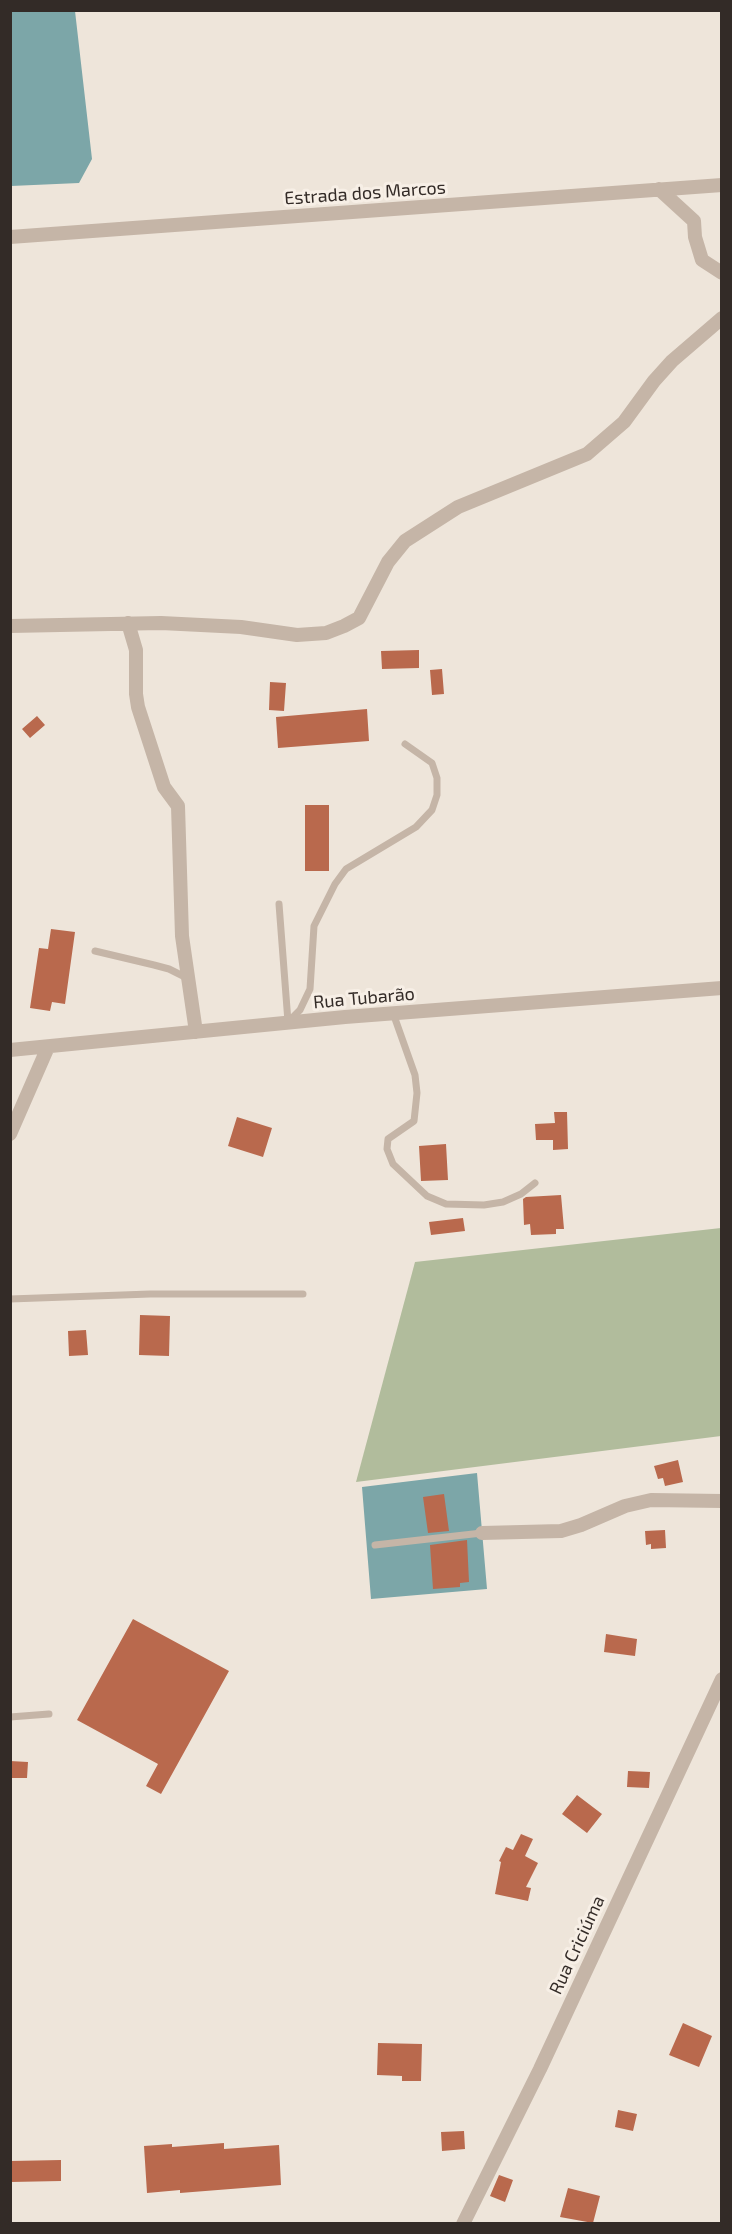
<!DOCTYPE html>
<meta charset="utf-8">
<style>
body{margin:0}
#map{position:relative;width:732px;height:2234px;overflow:hidden;background:#eee5da;font-family:"Exo 2",sans-serif}
canvas{display:block}
.frame{position:absolute;inset:0;border:12px solid #332b27;pointer-events:none}
</style>
<div id="map">
<canvas width="732" height="2234"></canvas>
<div class="frame"></div>
</div>
<script>
const g = document.querySelector('canvas').getContext('2d');
g.lineJoin = 'round';
function fill(path, color) {
  g.fillStyle = color;
  g.fill(path, 'evenodd');
}
function poly(rows) {
  const path = new Path2D();
  for (const r of rows) {
    path.moveTo(r[0], r[1]);
    for (let i = 2; i < r.length; i += 2) path.lineTo(r[i], r[i + 1]);
  }
  return path;
}
function strokePath(path, color, width, dash) {
  g.strokeStyle = color;
  g.lineWidth = width;
  g.lineCap = dash ? 'butt' : 'round';
  g.setLineDash(dash || []);
  g.stroke(path);
}
function drawText(font, color, halo, rows, align = 'center') {
  g.font = font + ' "Exo 2",sans-serif';
  g.lineWidth = 6;
  g.setLineDash([]);
  g.textBaseline = 'middle';
  g.strokeStyle = halo;
  g.fillStyle = color;
  for (const [text, x, y, turn = 0] of rows) {
    g.save();
    g.translate(x, y);
    g.rotate((+turn || 0) * Math.PI / 180);
    g.textAlign = isNaN(turn) ? turn : align;
    if (halo) g.strokeText(text, 0, 0);
    g.fillText(text, 0, 0);
    g.restore();
  }
}
fill(poly([
 [721,1228,721,1436,356,1482,415,1262]
]), '#b1bc9c');
fill(poly([
 [11,10,75,11,92,159,79,183,11,186],
 [477,1473,487,1589,371,1599,362,1487]
]), '#7ca6a8');
fill(poly([
 [419,650,419,668,382,669,381,651],
 [442,669,444,694,432,695,430,670],
 [270,682,286,683,284,711,269,710],
 [367,709,369,741,278,748,276,717],
 [37,716,45,725,30,738,22,729],
 [305,805,329,805,329,871,305,871],
 [51,929,75,932,65,1004,52,1002,50,1011,30,1008,39,948,48,949],
 [554,1112,567,1112,568,1149,553,1150,553,1140,536,1140,535,1124,555,1123],
 [237,1117,272,1128,263,1157,228,1146],
 [446,1144,448,1180,421,1181,419,1146],
 [561,1195,564,1229,556,1229,556,1234,531,1235,530,1224,524,1225,523,1199,526,1197],
 [463,1218,465,1231,431,1235,429,1222],
 [140,1315,170,1316,169,1356,139,1355],
 [86,1330,88,1355,69,1356,68,1331],
 [678,1460,683,1482,665,1486,663,1478,658,1479,654,1466],
 [444,1494,449,1531,428,1533,423,1497],
 [665,1530,666,1548,651,1549,651,1544,646,1545,645,1531],
 [467,1540,469,1582,460,1583,460,1587,433,1589,430,1545],
 [133,1619,229,1671,161,1794,146,1786,158,1764,77,1720],
 [606,1634,637,1639,635,1656,604,1652],
 [10,1761,28,1762,27,1778,10,1778],
 [628,1771,650,1772,649,1788,627,1787],
 [577,1795,602,1814,587,1833,562,1814],
 [521,1834,533,1839,525,1856,538,1863,526,1887,531,1888,528,1901,495,1894,501,1862,499,1861,506,1847,513,1850],
 [683,2023,712,2036,699,2067,669,2055],
 [378,2043,422,2044,421,2081,402,2081,402,2076,377,2075],
 [618,2110,637,2114,633,2131,615,2127],
 [464,2131,465,2149,442,2151,441,2132],
 [224,2143,224,2149,279,2145,281,2185,180,2193,180,2190,147,2193,144,2146,172,2144,172,2147],
 [61,2160,61,2181,11,2182,11,2161],
 [499,2175,513,2180,505,2202,490,2196],
 [568,2188,600,2196,593,2223,560,2217]
]), '#b9694d');
strokePath(poly([
 [279,904,288,1022],
 [95,951,154,965,169,969,187,978],
 [393,1013,415,1075,417,1093,414,1121,388,1139,387,1149,393,1164,427,1196,446,1204,484,1205,503,1202,521,1194,535,1183],
 [289,1021,300,1010,310,989,314,926,335,884,346,869,416,827,432,810,437,795,437,778,432,763,405,744],
 [10,1299,150,1294,303,1294],
 [375,1545,482,1533],
 [10,1717,49,1714]
]), '#c5b5a7', 7);
strokePath(poly([
 [659,189,694,221,695,237,702,260,722,273],
 [10,237,722,185],
 [128,623,136,650,136,694,138,707,164,787,178,806,182,936,196,1032],
 [10,626,161,623,241,627,297,635,326,633,344,626,359,618,388,562,405,541,458,507,587,454,624,422,654,381,672,361,722,318],
 [10,1050,345,1017,722,988],
 [10,1134,48,1047],
 [482,1533,561,1531,581,1525,625,1506,651,1500,722,1501],
 [463,2224,540,2069,722,1679]
]), '#c5b5a7', 14);
drawText('18px', '#332b27', '#f7efe6', [
 ["Estrada dos Marcos",365,193,-4],
 ["Rua Tubarão",364,998,-5],
 ["Rua Criciúma",577,1945,-65]
]);
</script>
